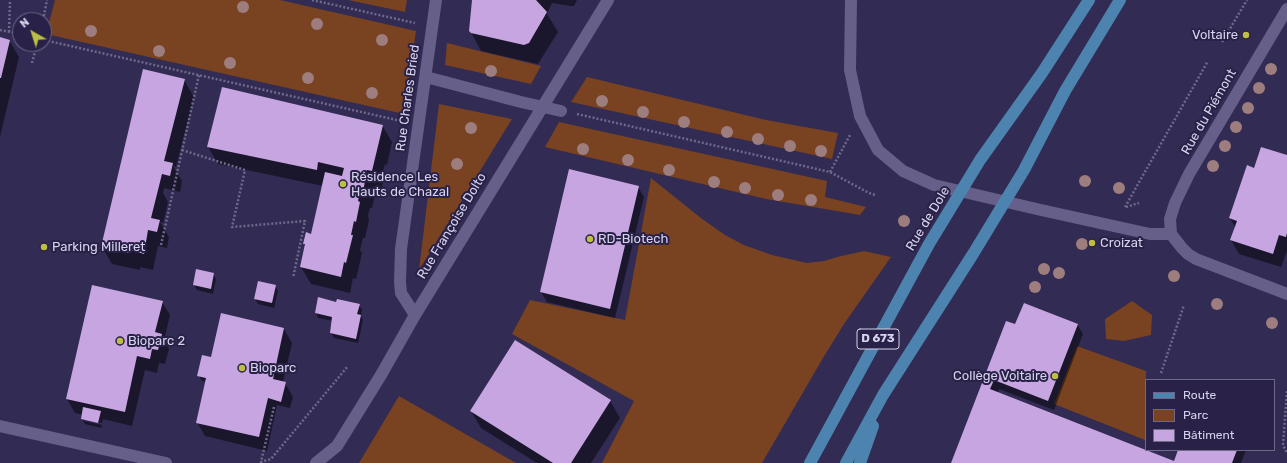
<!DOCTYPE html>
<meta charset="utf-8">
<style>
body{margin:0}
#map{position:relative;width:1287px;height:463px;overflow:hidden;background:#322b53;font-family:Rubik,sans-serif}
canvas{display:block}
.legend{position:absolute;left:1145px;top:379px;width:130px;height:72px;box-sizing:border-box;background:#292147;border:1px solid #6e6889;margin:0;padding:5px 7px;list-style:none;font-size:12px;color:#d6d3ed}
.legend li{display:flex;align-items:center;gap:8px;height:20px}
.legend b{width:20px;border:1px solid #6e6889}
.north{position:absolute;left:12px;top:12px;width:40px;height:40px;box-sizing:border-box;background:#292147;border:1px solid #6e6889;border-radius:50%;rotate:321deg;font-size:11px;font-weight:700;line-height:16px;text-align:center;color:#d6d3ed}
.north::after{content:'';display:block;margin:auto;width:14px;height:18px;background:#bcbf43;clip-path:polygon(50% 0,100% 100%,50% 72%,0 100%)}
</style>
<div id="map">
<canvas width="1287" height="463"></canvas>
<ul class="legend">
<li><b style="height:5px;background:#4d84af"></b>Route</li>
<li><b style="height:11px;background:#794220"></b>Parc</li>
<li><b style="height:11px;background:#c7a5e0"></b>Bâtiment</li>
</ul>
<div class="north">N</div>
</div>
<script>
const g = document.querySelector('canvas').getContext('2d');
g.lineJoin = 'round';
function fill(path, color) {
  g.fillStyle = color;
  g.fill(path, 'evenodd');
}
function poly(rows) {
  const path = new Path2D();
  for (const r of rows) {
    path.moveTo(r[0], r[1]);
    for (let i = 2; i < r.length; i += 2) path.lineTo(r[i], r[i + 1]);
  }
  return path;
}
function strokePath(path, color, width, dash) {
  g.strokeStyle = color;
  g.lineWidth = width;
  g.lineCap = dash ? 'butt' : 'round';
  g.setLineDash(dash || []);
  g.stroke(path);
}
function drawText(font, color, halo, rows, align = 'center') {
  g.font = font + ' Rubik,sans-serif';
  g.lineWidth = 4;
  g.setLineDash([]);
  g.textBaseline = 'middle';
  g.strokeStyle = halo;
  g.fillStyle = color;
  for (const [text, x, y, turn = 0] of rows) {
    g.save();
    g.translate(x, y);
    g.rotate((+turn || 0) * Math.PI / 180);
    g.textAlign = isNaN(turn) ? turn : align;
    if (halo) g.strokeText(text, 0, 0);
    g.fillText(text, 0, 0);
    g.restore();
  }
}
fill(poly([
 [55,0,280,0,416,31,404,114,46,34],
 [348,0,407,0,405,12],
 [447,43,541,66,531,84,445,65],
 [587,77,766,120,838,133,832,159,571,102],
 [439,104,512,119,419,270],
 [559,122,827,181,825,197,866,207,860,215,766,199,545,147],
 [651,178,701,218,725,235,744,245,772,255,807,263,824,261,837,257,864,251,891,257,844,324,823,358,762,463,602,463,634,401,512,334,530,300,625,320],
 [1132,301,1152,315,1151,335,1124,341,1106,339,1105,319],
 [1077,346,1146,371,1145,440,1054,404],
 [399,396,516,463,359,463]
]), '#794220');
fill(poly([
 [473,0,577,0,574,6,571,6,552,3,547,14,558,32,538,64,481,51,470,30],
 [0,38,9,40,19,57,0,137],
 [184,80,194,97,176,167,173,166,182,181,180,192,164,188,163,193,168,202,163,223,160,222,169,237,167,248,158,246,153,270,140,267,140,270,112,264,102,247],
 [382,125,392,142,387,165,385,164,381,179,383,182,382,188,377,187,372,208,370,208,368,216,369,220,365,238,363,238,360,250,362,253,356,279,353,278,350,293,311,284,301,267,306,246,304,244,312,235,323,186,218,164,208,147],
 [1287,156,1287,251,1281,267,1239,254,1231,240,1235,227,1230,218,1255,169],
 [638,187,644,197,615,318,547,302,541,292],
 [213,274,216,279,213,294,197,290,194,285],
 [275,286,278,291,274,308,258,304,255,299],
 [162,302,170,315,164,341,169,349,165,364,159,363,157,373,145,370,132,426,103,419,102,423,84,419,84,421,102,425,101,428,85,424,82,419,83,415,75,413,67,399],
 [359,305,362,310,361,316,363,320,358,343,334,338,331,333,333,321,318,318,316,313],
 [1077,324,1083,334,1054,410,999,389,998,393,1175,462,1179,450,1246,450,1241,463,953,463,1016,325],
 [284,329,292,343,283,382,285,383,293,397,290,408,277,405,267,451,205,436,197,422,206,382,201,380,199,375,212,359],
 [610,401,620,418,591,463,537,463,481,428,471,411]
]), '#0007');
fill(poly([
 [472,0,536,0,547,12,529,43,524,45,471,33,469,31],
 [0,37,10,40,1,78,0,78],
 [143,69,185,79,164,161,173,163,170,176,162,174,151,218,160,220,157,232,148,230,144,254,131,250,130,253,101,247],
 [222,87,383,125,372,171,367,170,363,192,360,191,358,201,360,202,356,222,354,221,351,235,353,235,346,263,344,262,341,277,300,267,305,244,303,244,306,232,311,234,325,172,342,176,344,168,318,162,317,170,207,147],
 [1261,147,1287,155,1287,233,1286,237,1279,235,1273,254,1230,240,1237,221,1229,218,1247,165,1254,168],
 [569,169,639,186,610,309,540,292],
 [196,269,214,273,211,289,193,285],
 [258,281,276,285,272,303,254,299],
 [92,285,163,301,155,332,162,334,158,350,152,349,150,359,137,356,125,412,66,399],
 [318,297,336,302,337,299,360,304,357,314,361,315,356,339,330,333,332,317,315,313],
 [1024,303,1078,324,1048,401,994,380,990,389,1174,461,1178,450,1237,450,1232,463,951,463,1006,321,1015,324],
 [221,313,284,328,273,379,286,382,281,402,268,398,259,437,196,423,206,378,197,376,202,355,211,357],
 [515,340,611,400,571,463,553,463,470,411],
 [83,407,101,411,98,423,81,419]
]), '#c7a5e0');
strokePath(poly([
 [312,0,415,23],
 [43,20,47,0],
 [0,30,20,34],
 [9,32,10,0],
 [44,40,401,121],
 [1222,42,1247,0],
 [32,63,37,44],
 [577,114,830,172,869,193,875,195],
 [182,150,245,170,232,227,305,221,293,278],
 [830,172,850,135],
 [1125,207,1208,61],
 [1126,207,1139,203],
 [161,245,199,75],
 [1161,373,1184,305],
 [1287,391,1283,445,1287,453],
 [274,407,261,462,271,459,348,366]
]), '#6f698c', 2.5, [2, 2]);
strokePath(poly([
 [851,0,850,70,860,116,878,150,903,171,934,185,1041,210,1150,234,1171,234],
 [1287,9,1189,174,1175,203,1170,219,1171,234,1182,248,1188,254,1196,259,1287,294],
 [426,77,521,102,561,111],
 [415,315,401,293,400,282,401,249,436,0],
 [0,426,166,463],
 [316,463,337,446,381,375,415,315,608,0]
]), '#655f8a', 12);
strokePath(poly([
 [810,463,929,244,980,160,1042,73,1089,0],
 [846,463,883,395,973,254,1024,170,1065,91,1120,0],
 [860,463,873,426]
]), '#4d84af', 12);
g.fillStyle = '#9d7d7e';
for (const [x, y] of [
 [243,7],
 [317,24],
 [91,31],
 [382,40],
 [159,51],
 [230,63],
 [1271,69],
 [491,71],
 [308,78],
 [1259,88],
 [372,93],
 [602,101],
 [1248,108],
 [643,112],
 [684,122],
 [1236,127],
 [471,128],
 [727,132],
 [758,139],
 [790,146],
 [1225,146],
 [583,149],
 [821,151],
 [628,160],
 [457,164],
 [1213,166],
 [669,170],
 [1085,181],
 [714,182],
 [745,188],
 [1119,188],
 [778,195],
 [811,200],
 [904,221],
 [1082,244],
 [1044,269],
 [1059,273],
 [1174,276],
 [1035,287],
 [1217,304],
 [1272,323]
]) {
  g.beginPath();
  g.arc(x, y, 6, 0, 2 * Math.PI);
  g.fill();
}
for (const [x, y, r, color] of [
 [1246,35,4,"#bcbf43"],
 [343,184,4,"#bcbf43"],
 [590,239,4,"#bcbf43"],
 [1092,243,4,"#bcbf43"],
 [44,247,4,"#bcbf43"],
 [120,341,4,"#bcbf43"],
 [242,368,4,"#bcbf43"],
 [1055,376,4,"#bcbf43"]
]) {
  const dot = new Path2D();
  dot.arc(x, y, r, 0, 2 * Math.PI);
  g.fillStyle = color;
  g.fill(dot);
  strokePath(dot, '#292147', 1.5);
}
for (const [x, y, w] of [
 [878,339,42]
]) {
  const box = new Path2D();
  box.roundRect(x - w / 2, y - 10, w, 20, 3);
  g.fillStyle = '#292147';
  g.fill(box);
  strokePath(box, '#d6d3ed', 1);
}
drawText('bold 12px', '#d6d3ed', null, [
 ["D 673",878,339]
]);
drawText('13px', '#d6d3ed', '#292147', [
 ["Voltaire",1238,35,"right"],
 ["Résidence Les",351,177],
 ["Hauts de Chazal",351,192],
 ["RD-Biotech",598,239],
 ["Croizat",1100,243],
 ["Parking Milleret",52,247],
 ["Bioparc 2",128,341],
 ["Bioparc",250,368],
 ["Collège Voltaire",1047,376,"right"]
], 'left');
drawText('13px', '#d6d3ed', '#292147', [
 ["Rue Charles Bried",408,98,-82],
 ["Rue du Piémont",1209,112,-60],
 ["Rue de Dole",928,219,-59],
 ["Rue Françoise Dolto",452,226,-59]
]);
</script>
